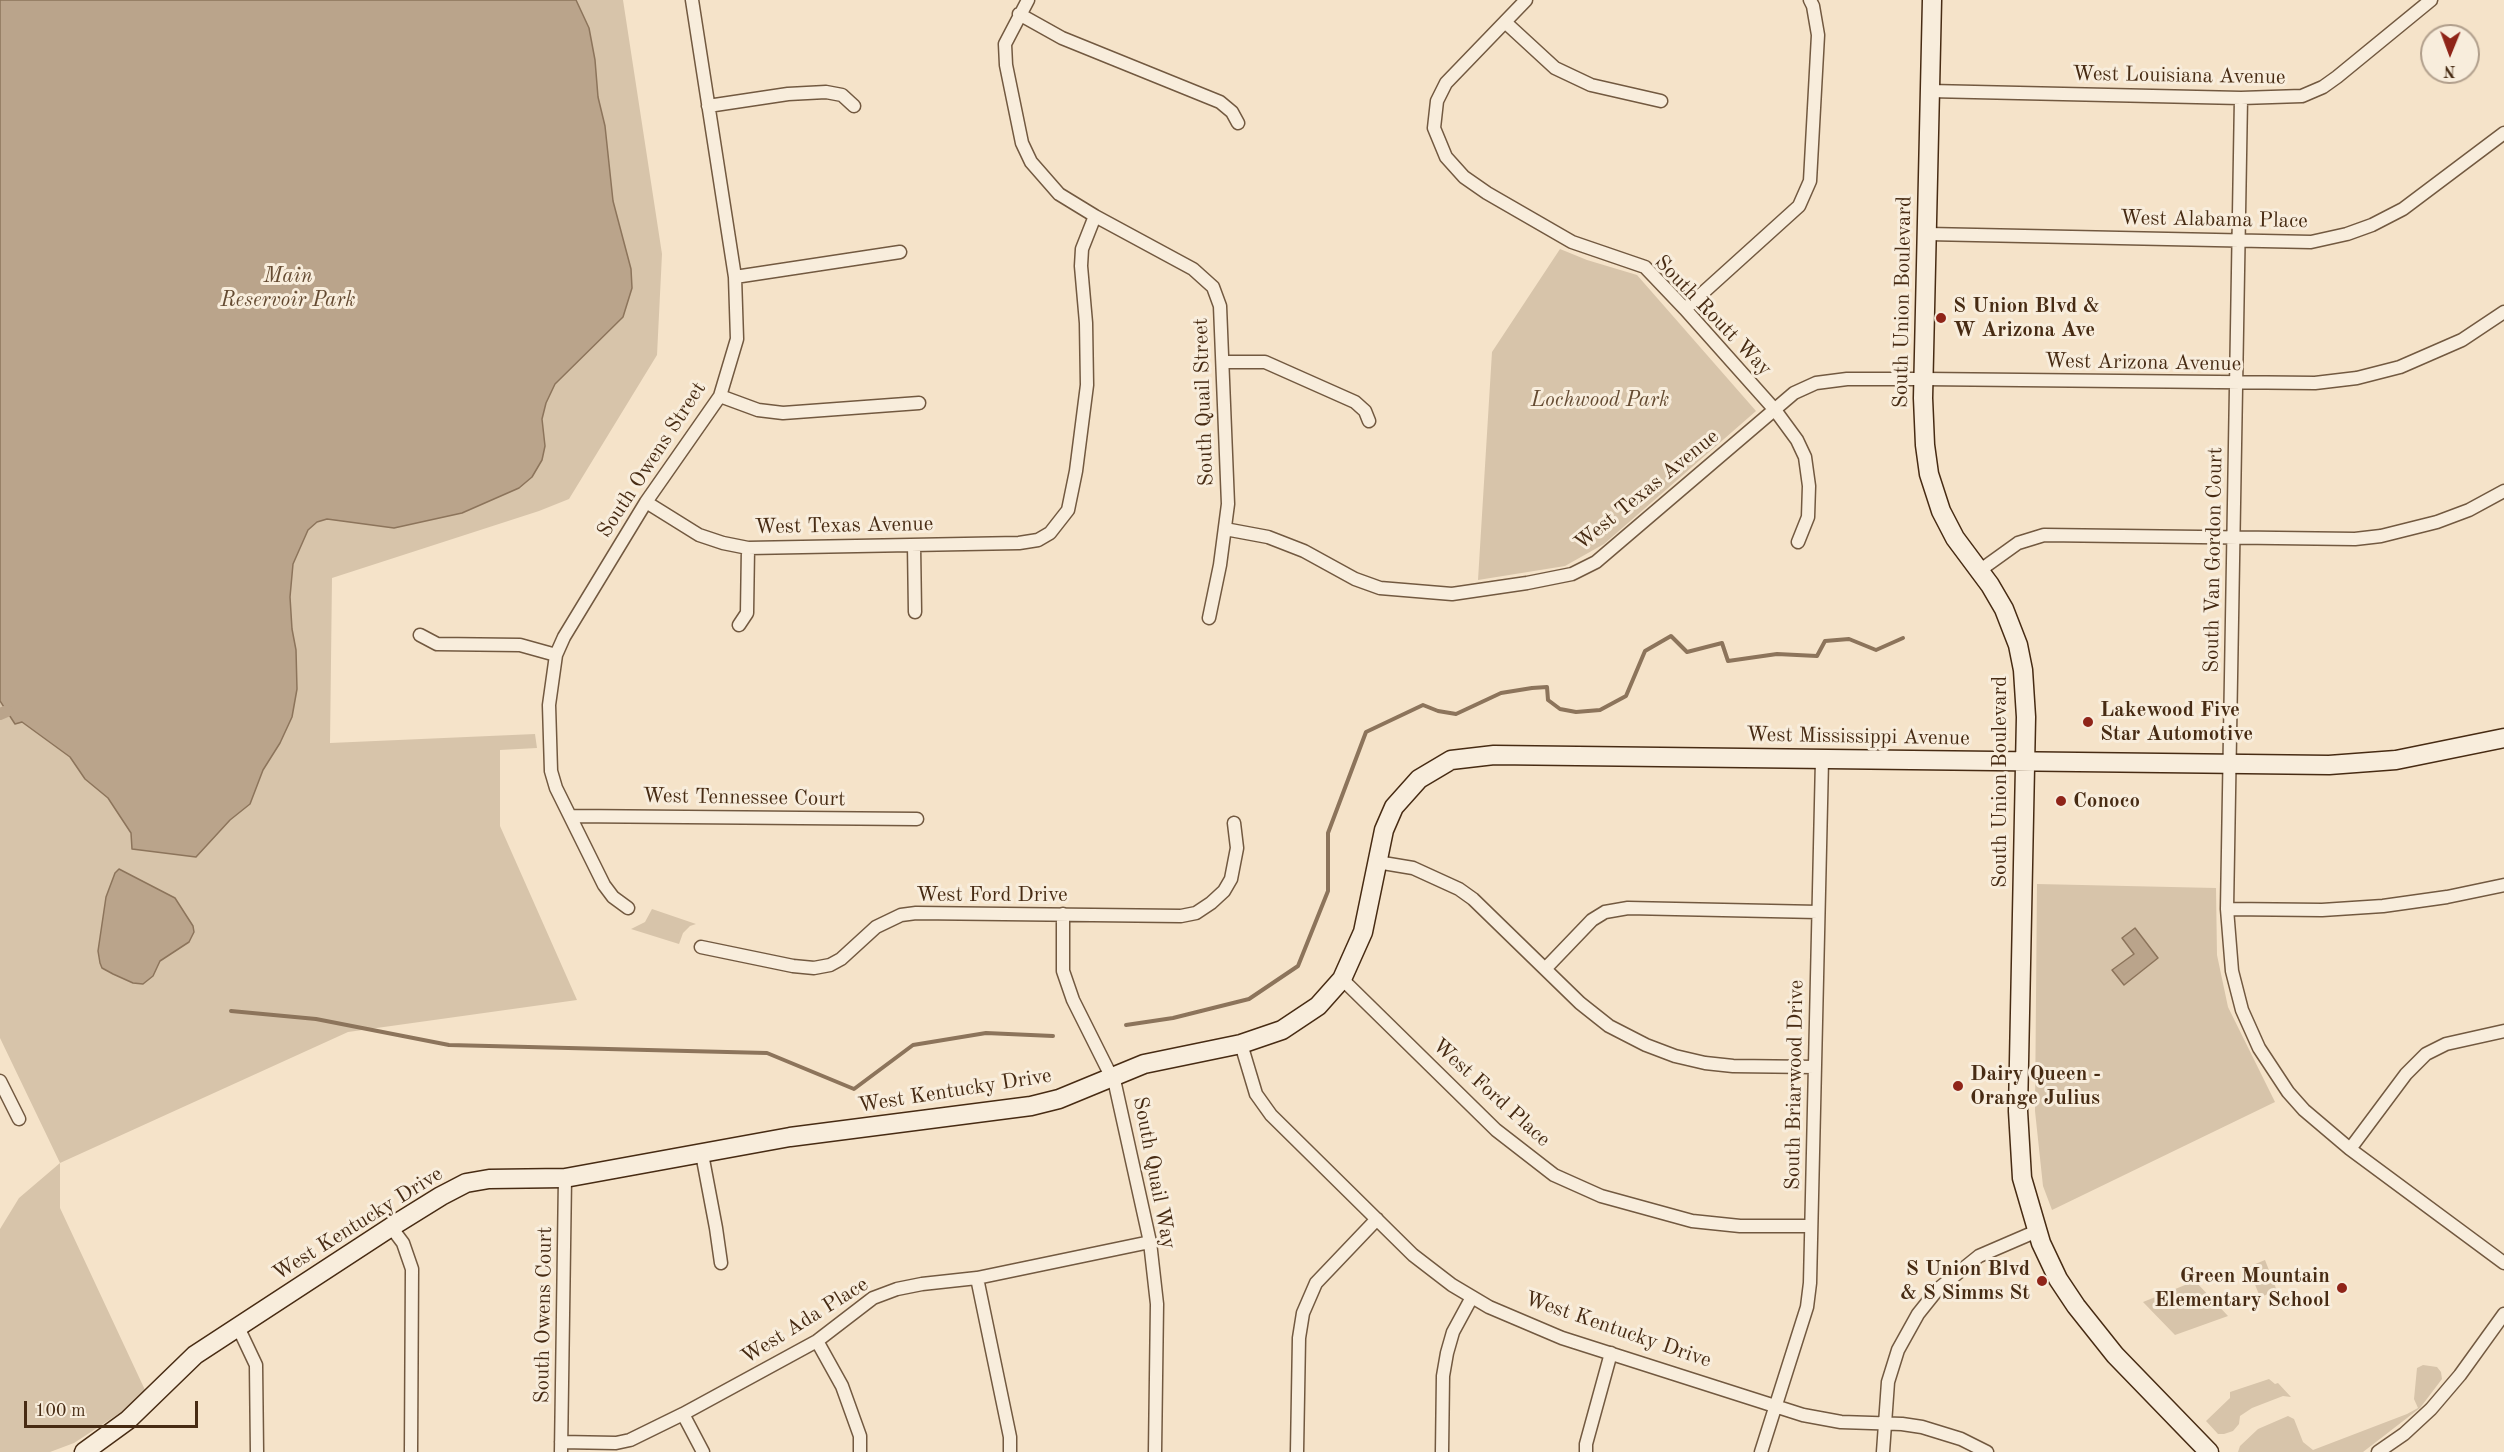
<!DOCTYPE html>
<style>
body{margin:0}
#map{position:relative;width:2504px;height:1452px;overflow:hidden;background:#f5e3c9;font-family:"Old Standard TT",serif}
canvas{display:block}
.north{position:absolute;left:2420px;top:24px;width:60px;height:60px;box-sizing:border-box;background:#f8eddc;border:2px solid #b19f8c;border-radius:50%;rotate:181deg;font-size:16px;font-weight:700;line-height:24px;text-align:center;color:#472b13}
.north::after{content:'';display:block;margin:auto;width:21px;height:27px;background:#8f2418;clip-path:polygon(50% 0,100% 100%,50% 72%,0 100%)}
.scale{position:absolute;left:24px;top:1401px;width:174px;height:27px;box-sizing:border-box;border:3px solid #472b13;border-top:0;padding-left:8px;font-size:18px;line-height:21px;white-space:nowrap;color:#472b13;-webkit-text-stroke:4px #f8eddc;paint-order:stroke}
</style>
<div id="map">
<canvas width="2504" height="1452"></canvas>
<div class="north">N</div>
<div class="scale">100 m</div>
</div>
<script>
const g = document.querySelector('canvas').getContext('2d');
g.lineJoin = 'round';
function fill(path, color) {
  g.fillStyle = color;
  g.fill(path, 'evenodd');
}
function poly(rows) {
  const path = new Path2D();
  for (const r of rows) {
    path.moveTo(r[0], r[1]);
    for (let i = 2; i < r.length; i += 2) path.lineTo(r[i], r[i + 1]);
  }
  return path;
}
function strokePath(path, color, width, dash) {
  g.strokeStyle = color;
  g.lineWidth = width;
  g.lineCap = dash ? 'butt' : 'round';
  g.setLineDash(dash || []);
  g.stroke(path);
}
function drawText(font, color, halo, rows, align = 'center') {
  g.font = font + ' "Old Standard TT",serif';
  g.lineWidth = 6;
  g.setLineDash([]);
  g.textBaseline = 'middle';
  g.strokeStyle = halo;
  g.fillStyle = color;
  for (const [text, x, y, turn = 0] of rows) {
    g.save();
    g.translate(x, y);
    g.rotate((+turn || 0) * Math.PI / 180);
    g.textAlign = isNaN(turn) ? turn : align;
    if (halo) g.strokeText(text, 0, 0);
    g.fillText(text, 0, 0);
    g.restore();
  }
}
fill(poly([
 [0,0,623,0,662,254,657,355,569,499,539,511,332,578,330,743,535,734,537,748,500,750,500,826,577,1000,348,1032,60,1163,60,1208,145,1390,129,1407,74,1443,50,1452,0,1452,0,1229,19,1198,60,1163,0,1038],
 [1560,249,1587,260,1637,275,1756,411,1604,544,1565,566,1478,580,1492,352],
 [2037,884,2216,888,2217,955,2228,1007,2275,1102,2052,1210,2043,1186,2035,1111],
 [652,909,696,924,690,926,683,933,679,944,631,929,645,922],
 [2265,1260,2277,1291,2260,1297,2248,1267],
 [2195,1281,2228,1316,2175,1335,2143,1302],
 [2423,1365,2437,1367,2441,1372,2442,1379,2420,1408,2363,1452,2238,1452,2240,1446,2258,1429,2288,1416,2294,1419,2303,1442,2313,1450,2407,1414,2418,1408,2414,1399,2417,1368],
 [2269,1379,2275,1384,2278,1383,2291,1397,2283,1396,2252,1408,2240,1416,2239,1424,2233,1431,2224,1434,2218,1434,2206,1421,2230,1398,2230,1392]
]), '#d7c4aa');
const water = poly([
 [0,0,576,0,589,28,595,60,598,97,605,126,613,201,631,269,632,288,623,317,555,384,546,403,542,419,545,446,542,460,532,477,519,488,462,513,394,528,327,519,317,522,308,530,293,564,290,597,292,629,296,650,297,689,292,717,280,743,263,770,250,804,230,820,196,857,132,849,131,833,108,798,85,779,70,757,22,722,15,724,0,701,0,0],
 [119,869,175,898,193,926,194,932,189,942,160,961,153,976,143,984,133,983,113,974,102,968,100,963,98,951,106,897,115,873,119,869],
 [2135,928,2158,958,2124,985,2112,970,2134,954,2122,938,2135,928]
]);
fill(water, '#baa48b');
strokePath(water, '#8c745b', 1.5);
strokePath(poly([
 [231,1011,316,1019,449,1045,767,1053,854,1089,913,1045,986,1033,1053,1036],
 [1126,1025,1173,1018,1249,999,1298,966,1328,891,1328,833,1366,732,1423,705,1438,711,1456,714,1501,693,1532,688,1547,687,1548,700,1560,709,1576,712,1600,710,1626,696,1645,651,1671,636,1687,652,1722,643,1728,661,1777,654,1817,656,1825,641,1849,639,1876,650,1903,638]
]), '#8c745b', 4);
strokePath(poly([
 [0,714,7,711]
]), '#baa48b', 12);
const street = poly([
 [1028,0,1005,44,1006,65,1022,143,1031,162,1059,194,1095,216,1193,269,1213,287,1220,306,1228,504,1220,565,1209,618],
 [1526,0,1446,83,1437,101,1434,128,1446,157,1464,177,1487,193,1572,242,1645,267,1685,309,1775,410,1797,440,1805,457,1809,486,1808,517,1798,542],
 [1019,14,1062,38,1220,102,1232,112,1238,123],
 [1505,22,1555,68,1591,85,1661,101],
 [1930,91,2241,98,2302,96,2323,87,2337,77,2431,0],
 [2241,98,2227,909,2232,971,2242,1010,2259,1048,2288,1092,2304,1110,2350,1149,2504,1263],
 [708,106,788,94,826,92,842,95,854,106],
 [1928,234,2311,242,2347,234,2372,225,2403,209,2504,133],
 [735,277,900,252],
 [1685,309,1799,206,1810,181,1818,35,1813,6,1810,0],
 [1223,362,1265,362,1355,402,1365,411,1369,421],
 [720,396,758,410,783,413,919,403],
 [646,502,699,535,723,543,748,548,1019,543,1038,540,1050,533,1068,510,1076,471,1087,385,1086,323,1081,266,1082,249,1095,216],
 [1225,529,1268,537,1304,551,1355,579,1380,588,1452,594,1527,583,1572,574,1596,562,1794,393,1816,383,1847,379,1924,379,2315,383,2357,378,2400,367,2462,340,2504,312],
 [914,545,915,612],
 [1979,571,2018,543,2044,535,2355,539,2381,536,2437,522,2469,510,2504,491],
 [739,625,747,613,748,548],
 [420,635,437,644,520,645,556,655],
 [570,816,917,819],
 [1377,862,1413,868,1459,889,1473,899,1580,1003,1609,1026,1646,1045,1675,1056,1705,1063,1733,1066,1815,1067],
 [628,908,613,897,604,885,556,788,551,771,549,705,556,655,564,637,646,502,720,396,737,339,735,277,692,0],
 [2227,909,2322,910,2383,906,2447,897,2504,885],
 [1063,914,1063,971,1073,1000,1115,1084,1150,1242,1157,1304,1155,1452],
 [701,947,793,966,814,968,830,965,841,959,876,927,901,915,916,913,1181,916,1196,913,1211,903,1224,891,1231,879,1237,848,1234,823],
 [1545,969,1592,920,1605,912,1628,908,1818,912],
 [1342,979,1496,1130,1554,1175,1601,1196,1692,1221,1740,1226,1811,1226],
 [1241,1044,1256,1094,1271,1115,1413,1255,1452,1285,1489,1307,1562,1338,1803,1415,1841,1422,1902,1424,1922,1427,1961,1439,1987,1452],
 [0,1081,19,1119],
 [2350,1149,2406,1074,2426,1054,2446,1044,2504,1031],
 [702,1154,716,1228,721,1263],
 [391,1227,403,1243,412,1269,411,1452],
 [977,1278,1010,1437,1010,1452],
 [238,1327,256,1365,257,1452],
 [817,1341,842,1386,860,1436,860,1452],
 [683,1414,703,1452],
 [561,1442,616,1443,630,1440,683,1414,817,1341,873,1298,897,1289,922,1284,977,1278,1150,1242],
 [561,1452,565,1178],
 [1297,1452,1299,1338,1303,1313,1316,1283,1377,1219],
 [1442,1452,1443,1376,1447,1353,1453,1332,1472,1297],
 [1586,1452,1586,1444,1611,1353],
 [1761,1452,1807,1307,1810,1283,1822,760],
 [1883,1452,1888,1382,1898,1350,1918,1314,1938,1289,1979,1256,2037,1231],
 [2378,1452,2404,1434,2431,1409,2460,1375,2504,1314]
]);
const secondary = poly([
 [1932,0,1923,398,1925,445,1929,474,1941,511,1955,538,1990,585,2004,609,2018,645,2023,670,2026,717,2018,1111,2022,1178,2041,1243,2058,1279,2076,1306,2115,1355,2209,1452],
 [84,1452,128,1420,195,1355,391,1227,441,1196,466,1183,489,1179,565,1178,790,1137,1031,1106,1059,1099,1144,1064,1241,1044,1282,1030,1318,1006,1342,979,1363,932,1384,830,1394,807,1419,779,1451,760,1494,755,2329,765,2396,760,2504,738]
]);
strokePath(street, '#725940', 15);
strokePath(secondary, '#472b13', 21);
strokePath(street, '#f8eddc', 12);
strokePath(secondary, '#f8eddc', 18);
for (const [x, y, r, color] of [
 [1941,318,6,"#8f2418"],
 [2088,722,6,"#8f2418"],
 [2061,801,6,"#8f2418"],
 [1958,1086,6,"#8f2418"],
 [2042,1281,6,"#8f2418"],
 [2342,1288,6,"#8f2418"]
]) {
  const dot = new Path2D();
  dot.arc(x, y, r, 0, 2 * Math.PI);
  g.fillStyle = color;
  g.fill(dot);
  strokePath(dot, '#f8eddc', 2);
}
drawText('21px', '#472b13', '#f8eddc', [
 ["West Louisiana Avenue",2179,76,1],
 ["West Alabama Place",2214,220,1],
 ["South Union Boulevard",1903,302,-89],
 ["South Routt Way",1713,316,46],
 ["West Arizona Avenue",2143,363,1],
 ["South Quail Street",1204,402,-92],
 ["South Owens Street",652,460,-57],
 ["West Texas Avenue",1647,490,-39],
 ["West Texas Avenue",844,526,-1],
 ["South Van Gordon Court",2214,560,-89],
 ["West Mississippi Avenue",1858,737,1],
 ["South Union Boulevard",2000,782,-90],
 ["West Tennessee Court",744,798,1],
 ["West Ford Drive",992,895],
 ["South Briarwood Drive",1795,1085,-89],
 ["West Kentucky Drive",955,1091,-9],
 ["West Ford Place",1491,1093,42],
 ["South Quail Way",1154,1173,79],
 ["West Kentucky Drive",358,1224,-32],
 ["South Owens Court",544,1315,-89],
 ["West Ada Place",805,1321,-32],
 ["West Kentucky Drive",1618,1330,19]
]);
drawText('italic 21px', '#644a31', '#f8eddc', [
 ["Main",288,276],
 ["Reservoir Park",288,300],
 ["Lochwood Park",1600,400]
]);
drawText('bold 21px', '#472b13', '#f8eddc', [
 ["S Union Blvd &",1953,306],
 ["W Arizona Ave",1953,330],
 ["Lakewood Five",2100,710],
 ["Star Automotive",2100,734],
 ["Conoco",2073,801],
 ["Dairy Queen -",1970,1074],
 ["Orange Julius",1970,1098],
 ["S Union Blvd",2030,1269,"right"],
 ["& S Simms St",2030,1293,"right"],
 ["Green Mountain",2330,1276,"right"],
 ["Elementary School",2330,1300,"right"]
], 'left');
</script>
